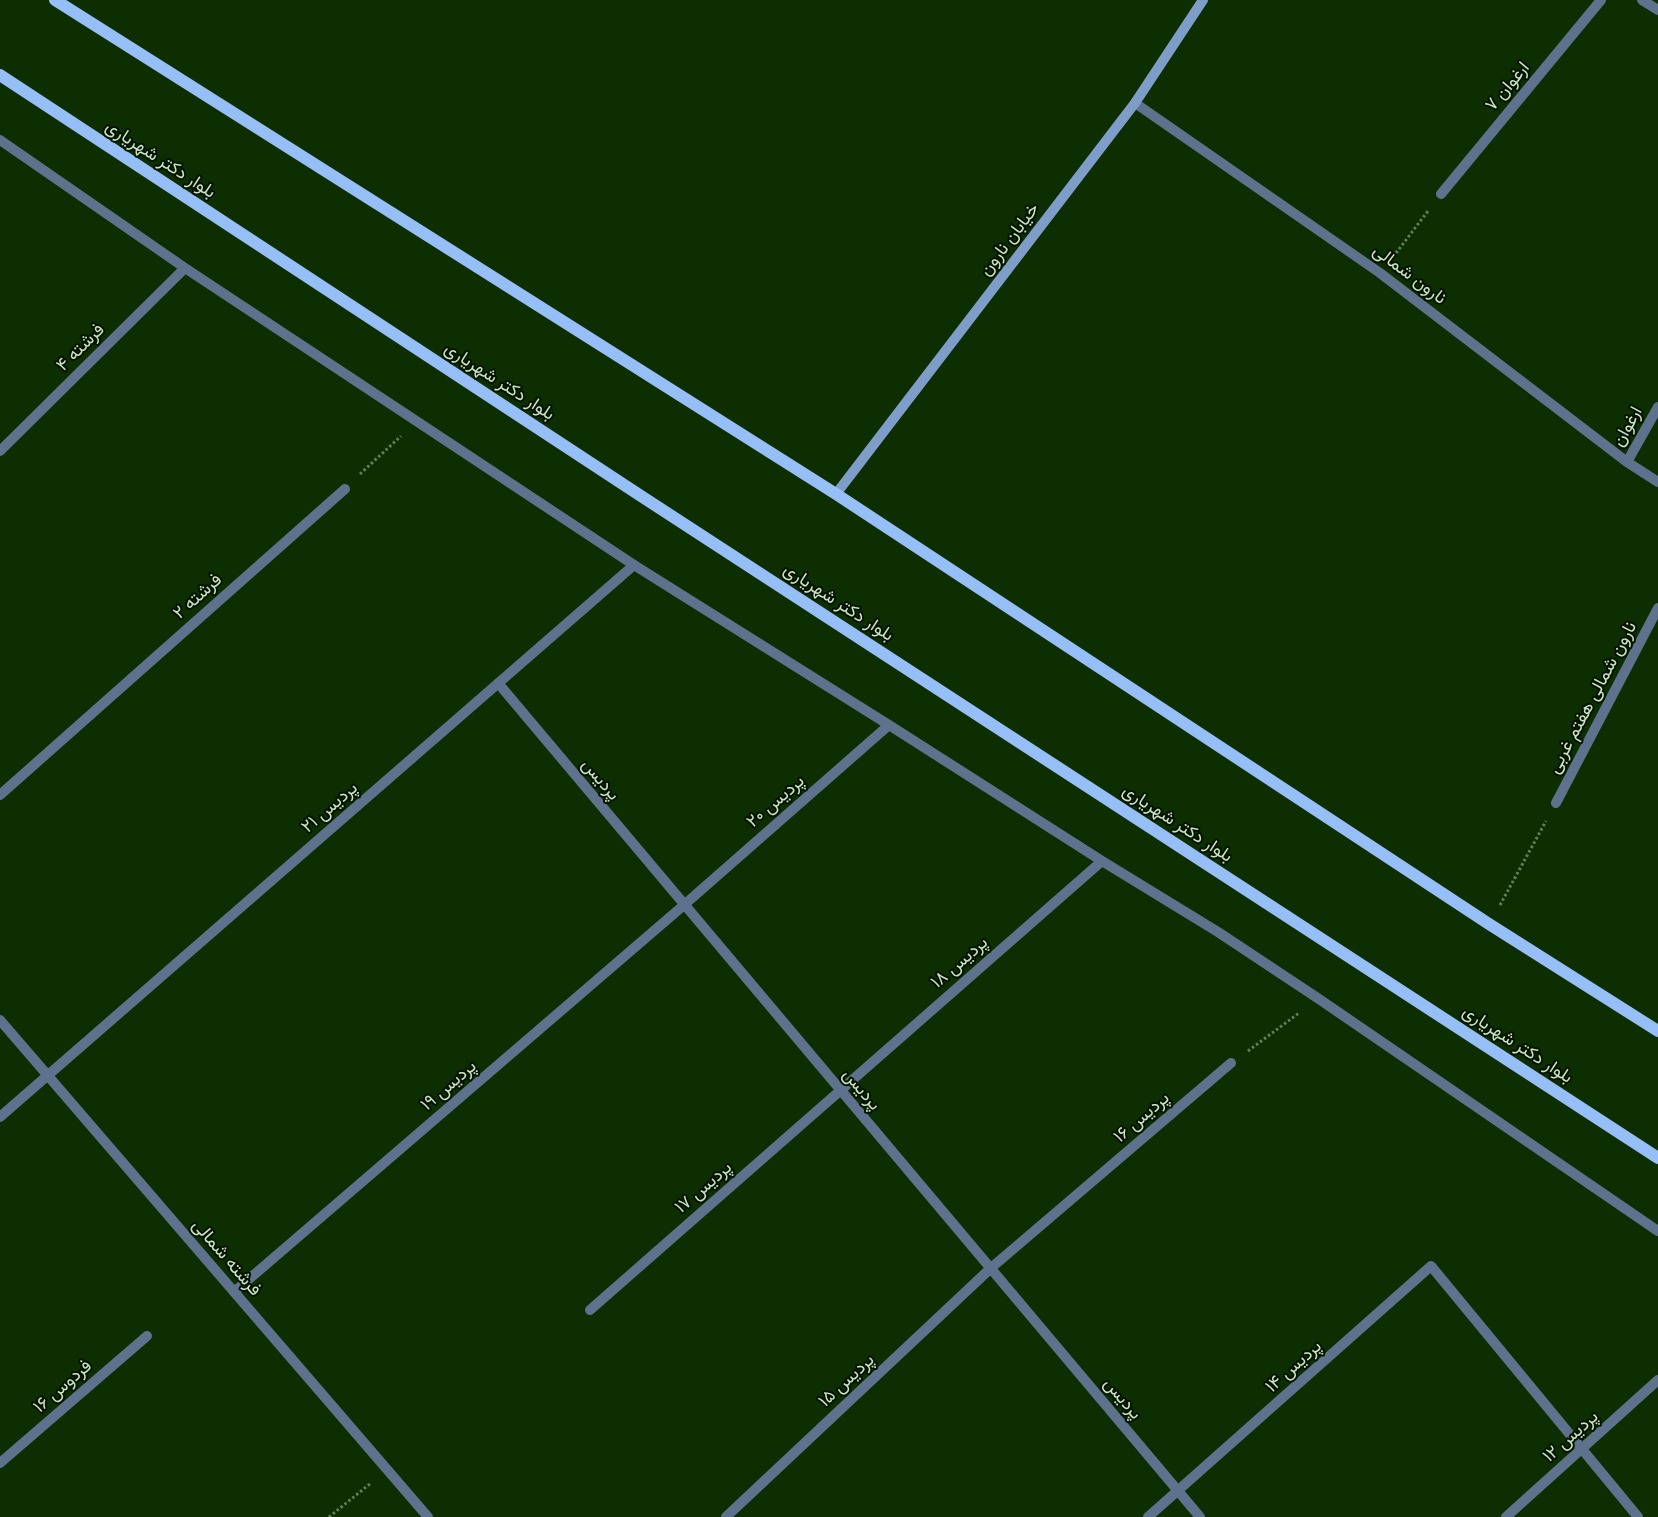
<!DOCTYPE html>
<meta charset="utf-8">
<style>
body{margin:0}
canvas{display:block;background:#0d2e00}
</style>
<canvas width="1658" height="1517"></canvas>
<script>
const g = document.querySelector('canvas').getContext('2d');
g.lineJoin = 'round';
function poly(rows) {
  const path = new Path2D();
  for (const r of rows) {
    path.moveTo(r[0], r[1]);
    for (let i = 2; i < r.length; i += 2) path.lineTo(r[i], r[i + 1]);
  }
  return path;
}
function strokePath(path, color, width, dash) {
  g.strokeStyle = color;
  g.lineWidth = width;
  g.lineCap = dash ? 'butt' : 'round';
  g.setLineDash(dash || []);
  g.stroke(path);
}
function drawText(font, color, halo, rows, align = 'center') {
  g.font = font + ' Roboto,Vazirmatn,sans-serif';
  g.lineWidth = 4;
  g.setLineDash([]);
  g.textBaseline = 'middle';
  g.strokeStyle = halo;
  g.fillStyle = color;
  for (const [text, x, y, turn = 0] of rows) {
    g.save();
    g.translate(x, y);
    g.rotate((+turn || 0) * Math.PI / 180);
    g.textAlign = isNaN(turn) ? turn : align;
    if (halo) g.strokeText(text, 0, 0);
    g.fillText(text, 0, 0);
    g.restore();
  }
}
strokePath(poly([
 [1393,257,1428,211],
 [360,474,401,436],
 [1500,905,1546,821],
 [1248,1051,1299,1013],
 [329,1517,371,1483]
]), '#627f56', 3, [2.5, 2.5]);
strokePath(poly([
 [1642,0,1658,10],
 [0,140,185,268,634,565,889,725,1102,861,1218,932,1319,999,1658,1231],
 [1441,194,1601,0],
 [0,451,185,268],
 [0,795,345,489],
 [1556,803,1658,608],
 [234,1292,684,905,889,725],
 [590,1310,1102,861],
 [0,1463,147,1336],
 [726,1517,991,1268,1231,1063],
 [1148,1517,1431,1266,1638,1517],
 [1506,1517,1658,1380]
]), '#5e728d', 10);
strokePath(poly([
 [1135,103,1380,273,1627,462,1658,482],
 [1627,462,1658,407],
 [498,683,1200,1517],
 [0,1020,428,1517],
 [0,1117,634,565]
]), '#5e728d', 10);
strokePath(poly([
 [836,494,1135,103,1203,0]
]), '#7e9dc8', 10);
strokePath(poly([
 [55,0,836,494,1489,924,1658,1031],
 [0,75,641,496,1658,1158]
]), '#96bef7', 12);
drawText('18px', '#cae3c0', '#031300', [
 ["ارغوان ۷",1508,87,-50],
 ["بلوار دکتر شهریاری",160,160,33],
 ["خیابان نارون",1010,240,-53],
 ["نارون شمالی",1409,275,37],
 ["فرشته ۴",81,348,-45],
 ["بلوار دکتر شهریاری",499,382,33],
 ["ارغوان",1628,427,-61],
 ["فرشته ۲",198,597,-42],
 ["بلوار دکتر شهریاری",838,603,33],
 ["نارون شمالی هفتم غربی",1593,698,-62],
 ["پردیس",600,780,50],
 ["۲۰ پردیس",776,802,-41],
 ["پردیس ۲۱",330,808,-41],
 ["بلوار دکتر شهریاری",1177,824,33],
 ["۱۸ پردیس",960,963,-41],
 ["بلوار دکتر شهریاری",1517,1045,33],
 ["پردیس ۱۹",449,1086,-41],
 ["پردیس",861,1090,50],
 ["۱۶ پردیس",1142,1118,-41],
 ["پردیس ۱۷",704,1188,-41],
 ["فرشته شمالی",226,1258,49],
 ["۱۴ پردیس",1294,1367,-42],
 ["پردیس ۱۵",847,1381,-43],
 ["فردوس ۱۶",63,1387,-41],
 ["پردیس",1122,1399,50],
 ["۱۲ پردیس",1571,1437,-42]
]);
</script>
